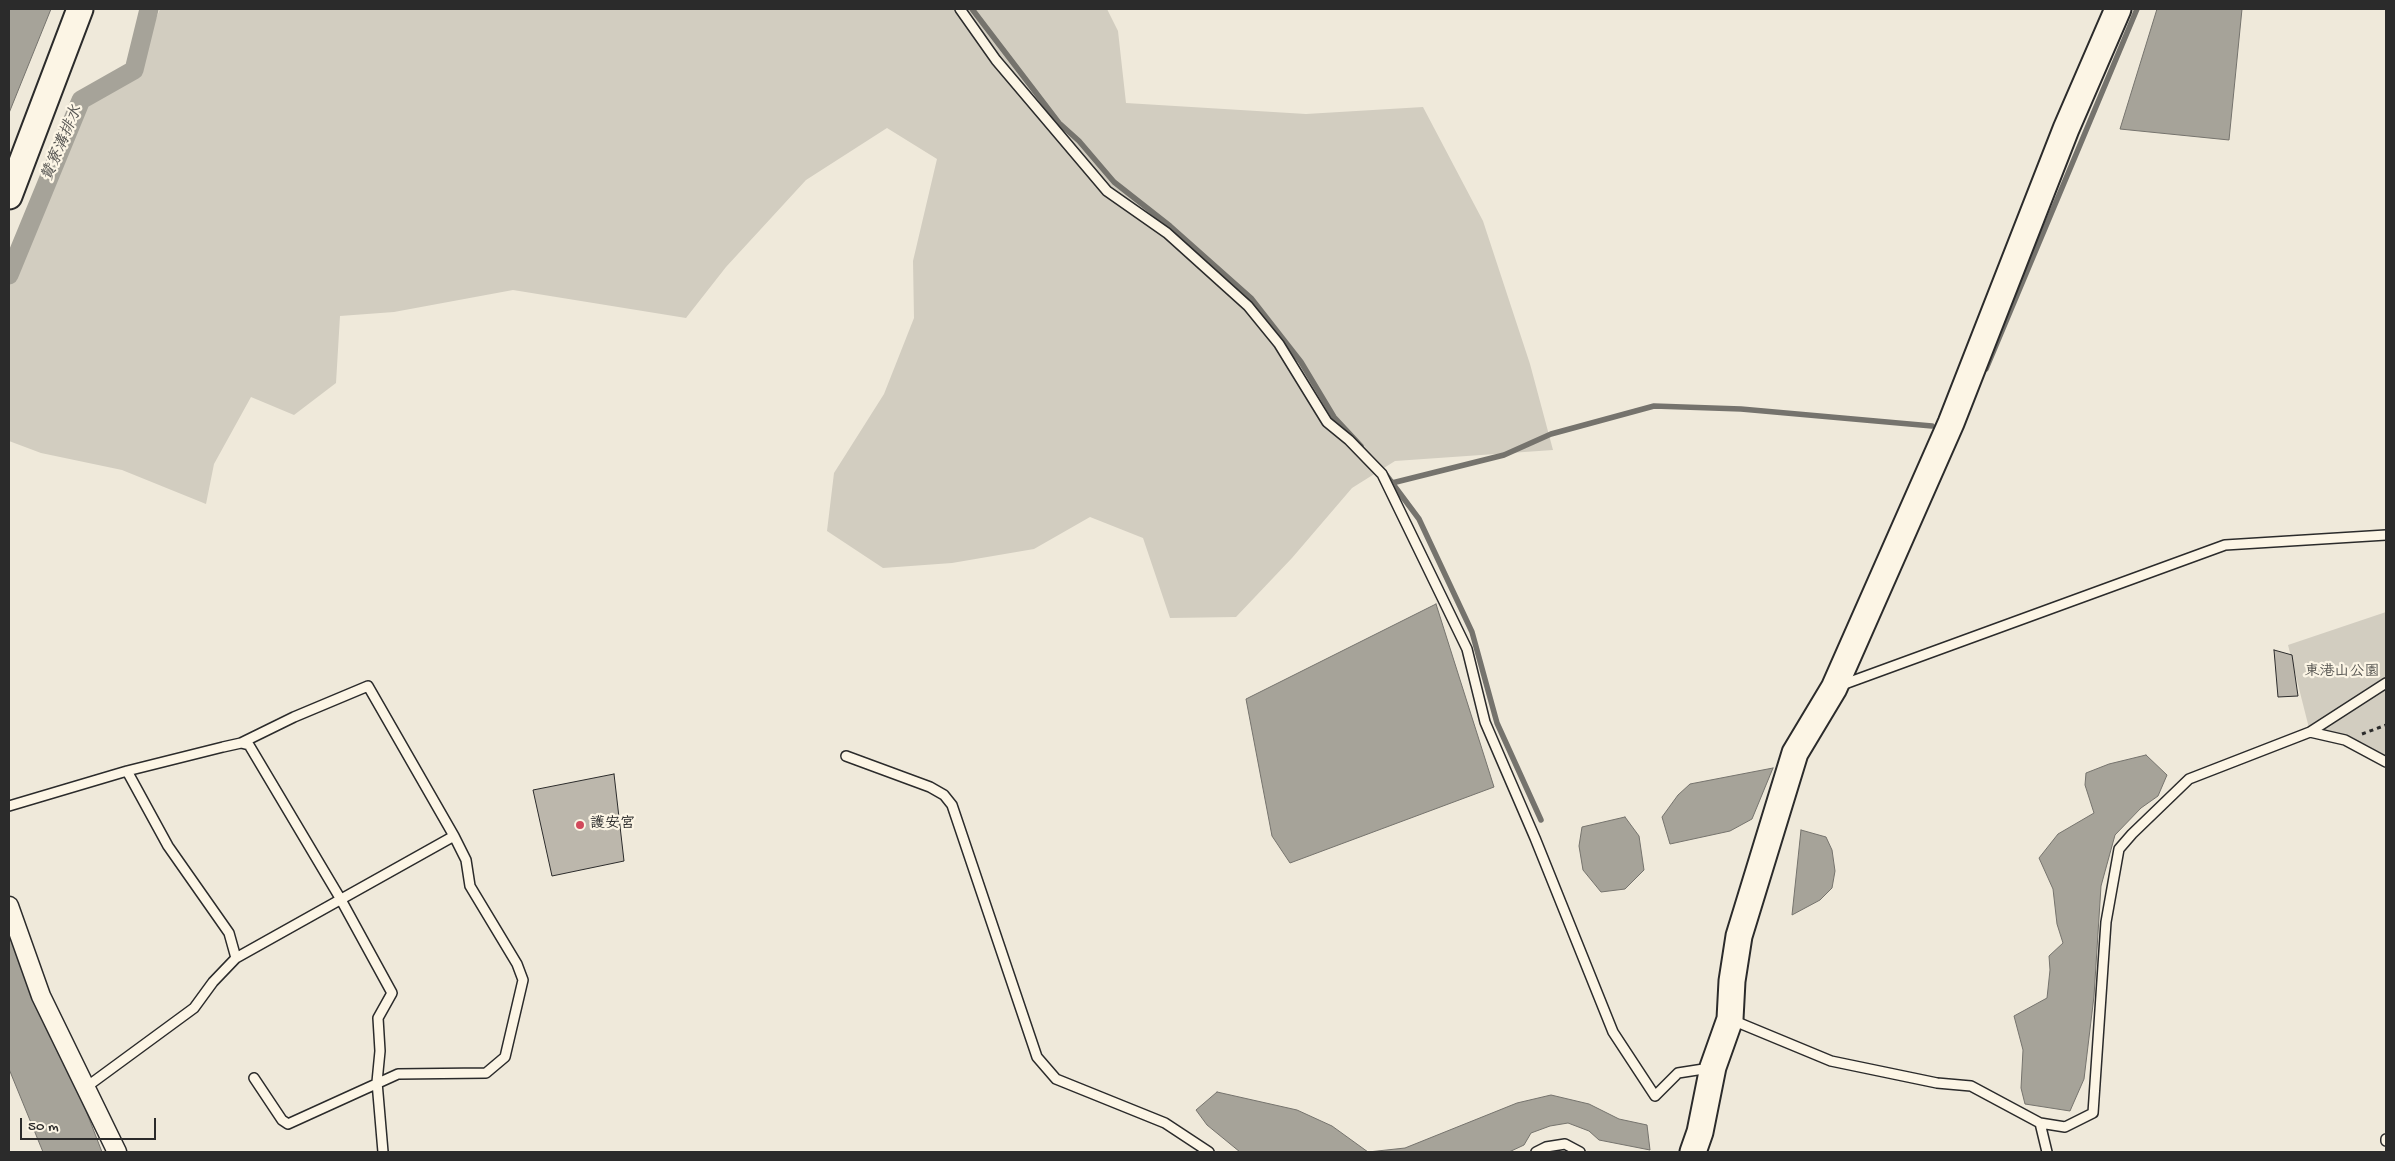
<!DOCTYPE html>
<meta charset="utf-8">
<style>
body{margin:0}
#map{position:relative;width:2395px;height:1161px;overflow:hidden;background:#efe9da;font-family:"Gochi Hand",sans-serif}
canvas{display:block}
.frame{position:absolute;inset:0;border:10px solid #2b2b2b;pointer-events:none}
.scale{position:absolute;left:20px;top:1118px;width:136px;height:22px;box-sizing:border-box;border:2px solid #2b2b2b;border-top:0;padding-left:6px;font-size:15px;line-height:18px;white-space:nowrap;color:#2b2b2b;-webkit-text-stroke:4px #fcf5e5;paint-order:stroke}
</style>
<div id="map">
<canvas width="2395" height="1161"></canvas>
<div class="frame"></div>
<div class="scale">50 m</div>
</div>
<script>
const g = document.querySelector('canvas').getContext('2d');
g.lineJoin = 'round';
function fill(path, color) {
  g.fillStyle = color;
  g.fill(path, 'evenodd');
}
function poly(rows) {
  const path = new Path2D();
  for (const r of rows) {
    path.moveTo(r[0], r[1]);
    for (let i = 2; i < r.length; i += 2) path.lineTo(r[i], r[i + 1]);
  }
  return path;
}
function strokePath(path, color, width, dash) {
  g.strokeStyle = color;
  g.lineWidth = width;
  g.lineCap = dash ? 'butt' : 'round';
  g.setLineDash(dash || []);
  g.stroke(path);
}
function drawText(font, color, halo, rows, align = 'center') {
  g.font = font + ' "Gochi Hand","LXGW WenKai TC",sans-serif';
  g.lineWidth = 4.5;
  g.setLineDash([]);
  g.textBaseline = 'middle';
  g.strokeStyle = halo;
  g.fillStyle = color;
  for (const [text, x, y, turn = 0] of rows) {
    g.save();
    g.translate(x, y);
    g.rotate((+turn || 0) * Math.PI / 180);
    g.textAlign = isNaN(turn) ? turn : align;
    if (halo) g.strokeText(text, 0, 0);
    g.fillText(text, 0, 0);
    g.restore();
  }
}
fill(poly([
 [160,9,1107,9,1118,31,1126,103,1306,114,1423,107,1483,221,1530,364,1553,450,1395,461,1352,488,1292,558,1236,617,1170,618,1143,538,1090,517,1034,549,952,563,883,568,827,531,834,473,884,394,914,318,913,261,937,159,887,128,806,180,726,267,686,318,513,290,394,312,340,316,336,383,294,415,251,397,214,464,206,504,122,470,41,453,9,441,9,275,58,154,94,93,134,70],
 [2386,612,2386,762,2345,740,2310,732,2288,645]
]), '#d2cdc0');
const water = poly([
 [9,9,51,9,9,113,9,9],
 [2157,9,2242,9,2229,140,2120,129,2157,9],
 [1436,604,1494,787,1290,863,1272,836,1246,699,1436,604],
 [2146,755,2167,775,2158,796,2141,808,2115,835,2101,886,2094,996,2084,1079,2070,1111,2025,1104,2021,1088,2023,1050,2014,1016,2047,998,2050,970,2049,956,2063,943,2057,924,2053,889,2039,858,2058,834,2094,813,2085,785,2086,773,2109,764,2146,755],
 [1773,768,1752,819,1730,831,1670,844,1662,817,1678,795,1690,784,1773,768],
 [1625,817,1639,836,1644,870,1625,889,1601,892,1583,870,1579,846,1582,827,1625,817],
 [1801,830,1826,837,1832,850,1835,871,1832,888,1820,900,1792,915,1801,830],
 [9,912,102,1152,43,1152,9,1069,9,912],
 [1217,1092,1297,1110,1332,1126,1368,1152,1405,1148,1517,1103,1551,1095,1589,1104,1619,1119,1647,1125,1650,1150,1599,1140,1589,1131,1568,1123,1550,1126,1531,1133,1524,1145,1509,1152,1240,1152,1207,1125,1196,1110,1217,1092]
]);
fill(water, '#a6a399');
strokePath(water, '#75736d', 1);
strokePath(poly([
 [972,9,1059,123,1079,141,1114,182,1170,226,1251,298,1301,362,1334,417,1361,446],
 [1986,369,2137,9],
 [1384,472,1419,519,1472,632,1497,723,1541,820],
 [1392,483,1504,455,1551,434,1654,406,1741,409,1932,426]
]), '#75736d', 5.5);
strokePath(poly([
 [9,275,81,100,134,70,149,9]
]), '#a6a399', 19);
const building = poly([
 [2274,650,2292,655,2298,696,2278,697,2274,650],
 [614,774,624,861,552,876,533,790,614,774]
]);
fill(building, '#bcb7ac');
strokePath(building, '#2b2b2b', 1);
const lane = poly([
 [960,9,996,60,1107,191,1167,233,1248,306,1279,344,1327,422,1349,440,1382,474,1467,649,1485,722,1535,838,1613,1032,1655,1096,1678,1073,1710,1068],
 [1839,686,2225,545,2386,535],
 [2310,732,2386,683],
 [241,743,294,717,368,686,454,836,466,860,470,886,517,964,523,980,505,1057,486,1073,398,1074,288,1124,282,1120,254,1078],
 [846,756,930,787,944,795,952,805,1037,1057,1056,1079,1165,1123,1209,1152],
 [127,771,168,846,229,933,236,958],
 [9,806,127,771,223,747,241,743,249,745,340,898,392,993,378,1018,380,1051,377,1082,383,1152],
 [1732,1020,1831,1061,1937,1083,1971,1086,2040,1123,2047,1152],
 [85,1088,194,1008,213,982,236,958,454,836],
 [2040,1123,2065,1127,2093,1113,2106,922,2119,849,2132,834,2189,779,2310,732,2345,740,2386,762],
 [2386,1139,2386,1141],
 [1536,1152,1546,1147,1565,1144,1580,1152]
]);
const street = poly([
 [9,906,41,996,117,1152]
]);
const secondary = poly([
 [9,196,80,9],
 [1693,1152,1700,1132,1713,1067,1730,1019,1732,981,1739,936,1795,753,1834,688,1951,423,2066,129,2118,9]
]);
strokePath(lane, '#2b2b2b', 12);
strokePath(street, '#2b2b2b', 21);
strokePath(secondary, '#2b2b2b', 29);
strokePath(poly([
 [2362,734,2386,725]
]), '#2b2b2b', 3, [4, 4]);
strokePath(lane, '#fcf5e5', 9);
strokePath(street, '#fcf5e5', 18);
strokePath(secondary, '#fcf5e5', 25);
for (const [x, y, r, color] of [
 [580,825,5,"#d1495b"]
]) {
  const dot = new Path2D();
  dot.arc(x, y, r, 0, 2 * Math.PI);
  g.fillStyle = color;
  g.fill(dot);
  strokePath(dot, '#fcf5e5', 2);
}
drawText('15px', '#555450', '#fcf5e5', [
 ["東港山公園",2342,673]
]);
drawText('15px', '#2b2b2b', '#fcf5e5', [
 ["護安宮",590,825]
], 'left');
drawText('italic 16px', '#565552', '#fcf5e5', [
 ["贊寮溝排水",63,144,-67]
]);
</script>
